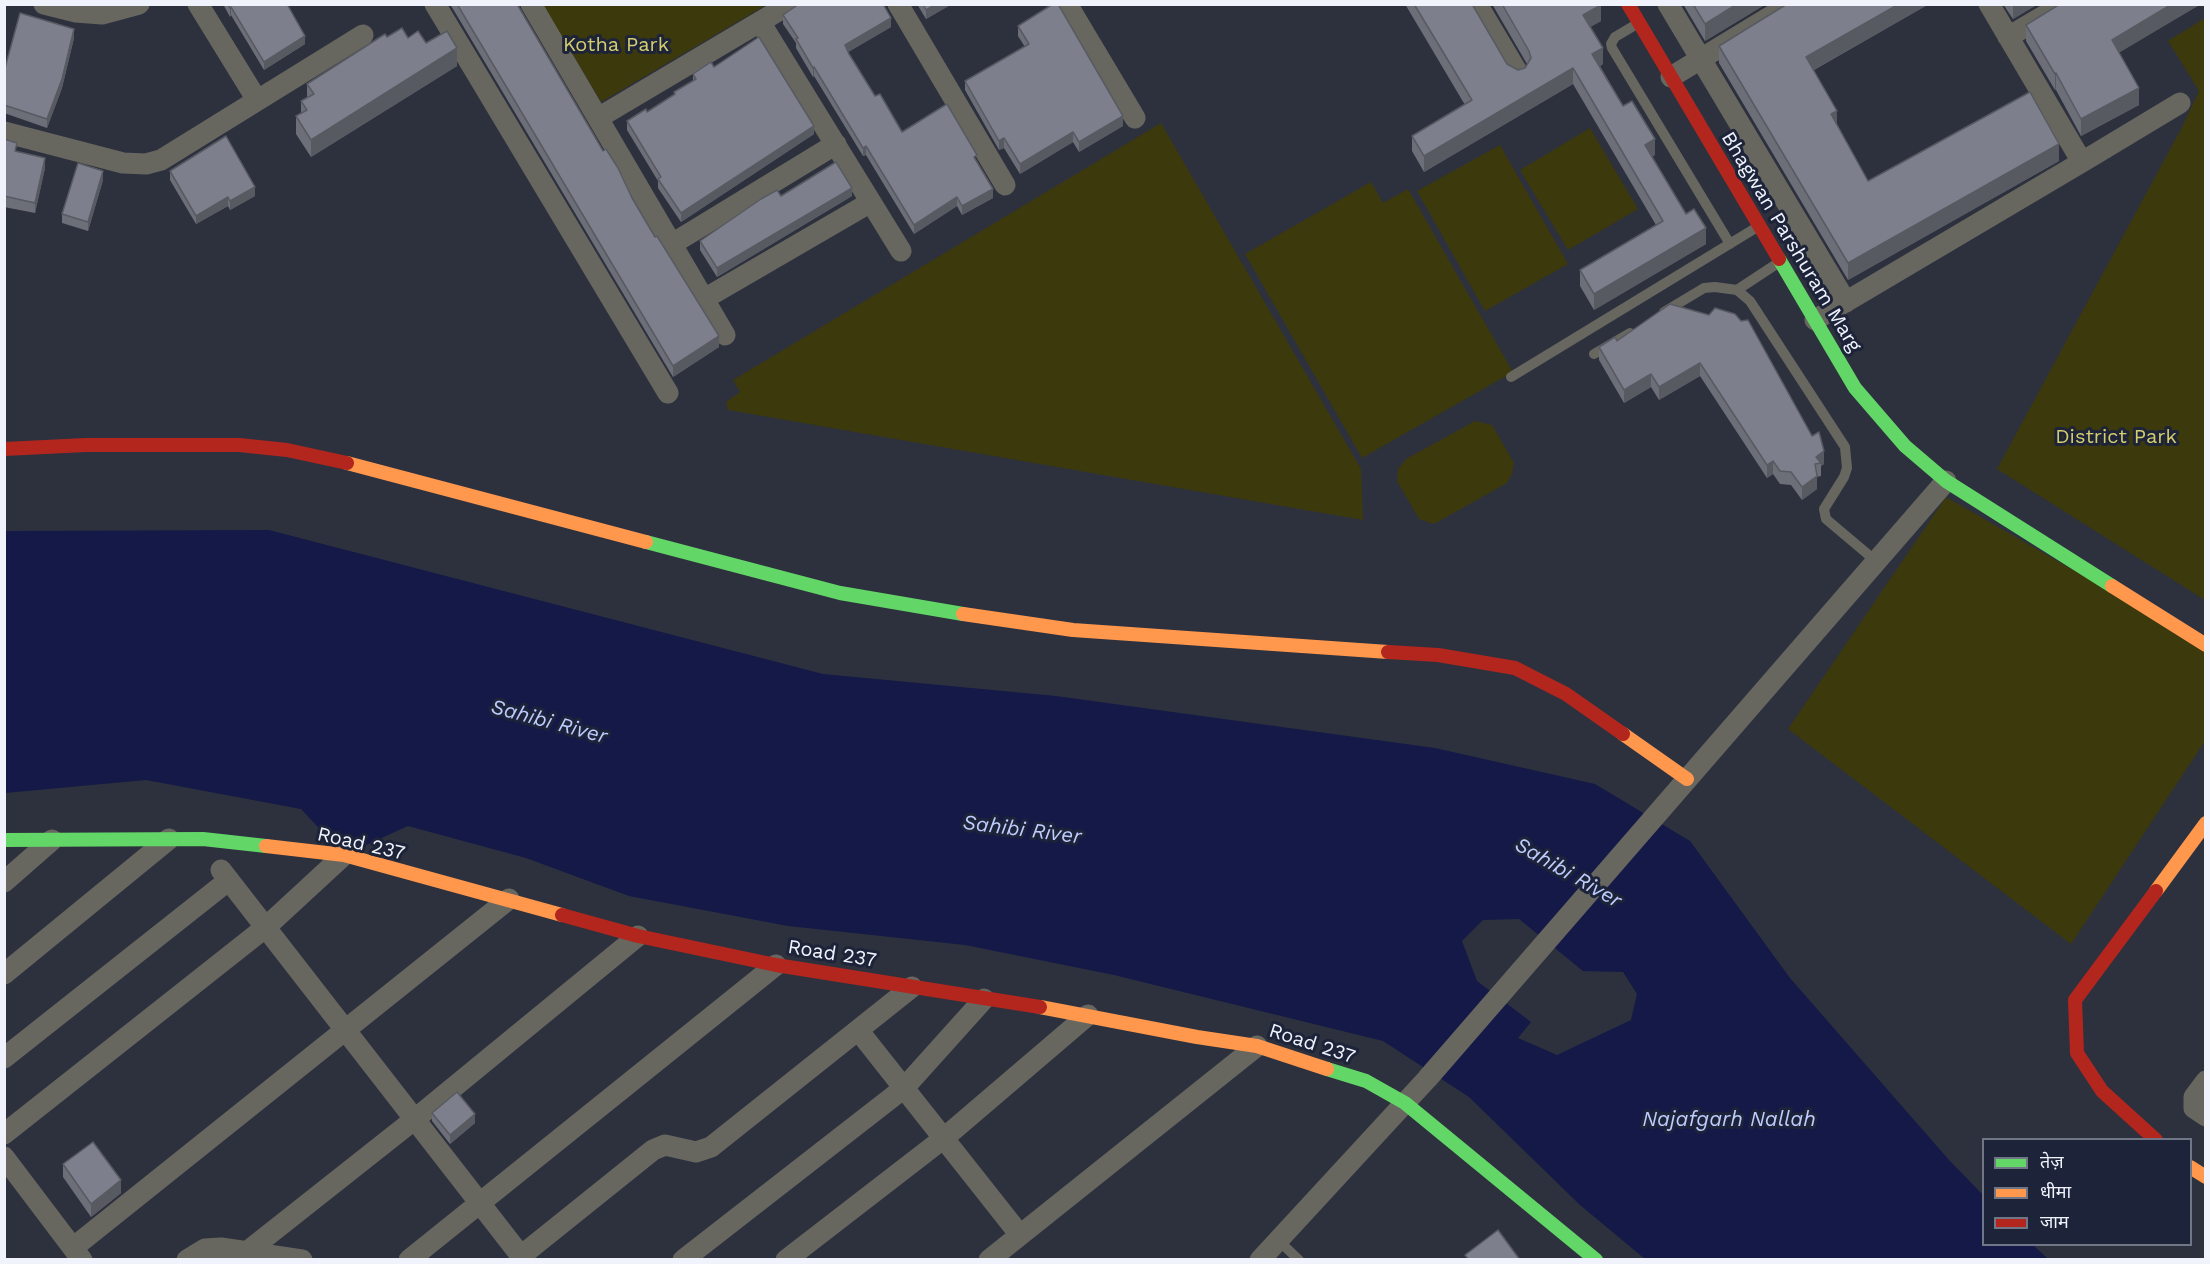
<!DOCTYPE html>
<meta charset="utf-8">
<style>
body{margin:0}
#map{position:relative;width:2210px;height:1264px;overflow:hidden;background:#2d313e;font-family:"Work Sans","Noto Sans Devanagari",sans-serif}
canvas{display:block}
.frame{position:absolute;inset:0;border:6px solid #f0f3fc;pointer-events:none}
.legend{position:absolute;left:1982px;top:1138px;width:210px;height:108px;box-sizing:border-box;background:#1d2339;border:2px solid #717687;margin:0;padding:8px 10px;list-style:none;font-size:18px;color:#f0f3fc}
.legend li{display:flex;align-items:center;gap:12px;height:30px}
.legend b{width:30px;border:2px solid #717687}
</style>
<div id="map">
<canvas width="2210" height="1264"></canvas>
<div class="frame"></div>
<ul class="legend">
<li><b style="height:8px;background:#63d668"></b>तेज़</li>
<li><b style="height:8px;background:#ff974d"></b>धीमा</li>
<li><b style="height:8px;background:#b3261e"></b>जाम</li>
</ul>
</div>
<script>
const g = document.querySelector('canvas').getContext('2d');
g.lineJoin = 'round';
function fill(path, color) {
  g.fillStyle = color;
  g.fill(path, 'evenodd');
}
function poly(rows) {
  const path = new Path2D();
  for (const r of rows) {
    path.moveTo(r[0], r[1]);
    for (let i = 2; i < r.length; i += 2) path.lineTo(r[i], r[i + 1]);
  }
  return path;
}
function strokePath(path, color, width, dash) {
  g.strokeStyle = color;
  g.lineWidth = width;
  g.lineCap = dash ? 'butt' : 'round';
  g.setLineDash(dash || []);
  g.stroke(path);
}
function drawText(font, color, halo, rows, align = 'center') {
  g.font = font + ' "Work Sans",sans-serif';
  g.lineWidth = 6;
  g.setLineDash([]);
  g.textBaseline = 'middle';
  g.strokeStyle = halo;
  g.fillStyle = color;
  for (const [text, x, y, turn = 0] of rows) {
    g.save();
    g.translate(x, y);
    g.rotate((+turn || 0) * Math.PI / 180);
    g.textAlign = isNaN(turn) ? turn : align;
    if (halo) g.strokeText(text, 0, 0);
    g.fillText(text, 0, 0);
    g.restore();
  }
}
fill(poly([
 [543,5,766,5,601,102],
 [2205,18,2205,600,1997,469,2181,129,2199,91,2168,41],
 [1161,123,1361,469,1363,520,728,410,726,402,740,392,733,380],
 [1590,128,1638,209,1568,250,1520,170],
 [1500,145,1568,264,1485,311,1417,191],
 [1371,182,1383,203,1408,189,1513,372,1362,458,1245,254],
 [1475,421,1492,425,1514,463,1512,474,1507,483,1434,524,1419,519,1397,481,1398,469,1406,459],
 [1946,497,2205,646,2205,741,2071,944,1788,729]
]), '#3c390d');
fill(poly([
 [269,530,823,674,1056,696,1435,748,1595,784,1690,841,1790,978,1949,1160,1983,1195,1984,1244,2033,1245,2048,1259,1645,1259,1580,1205,1469,1097,1383,1041,1114,975,965,945,788,926,629,896,526,858,408,826,344,855,301,809,146,780,5,793,4,531],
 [1519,919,1583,971,1623,972,1637,994,1631,1020,1557,1055,1518,1038,1531,1022,1477,981,1462,941,1483,920]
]), '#141947');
strokePath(poly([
 [1637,24,1615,37,1611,44,1612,48,1730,244],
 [1737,290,1778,263],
 [1664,312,1704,288,1715,287,1737,290,1750,301,1845,447,1847,468,1844,477,1824,509,1826,519,1877,562],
 [1594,354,1630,333],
 [1511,377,1759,226],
 [1278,1240,1299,1260]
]), '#676760', 10);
strokePath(poly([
 [44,4,76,12,102,14,139,4],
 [198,4,257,100],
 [435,4,668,393],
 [531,4,725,335],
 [898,4,1005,185],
 [1067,4,1135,118],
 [1477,4,1518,73],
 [1668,4,1846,302],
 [760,22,901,251],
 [2008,37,2064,4],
 [1671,77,1791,4],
 [598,118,790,4],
 [4,132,123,163,146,164,161,160,363,35],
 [2082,162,2180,103],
 [672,244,836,144],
 [704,299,871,202],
 [1815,320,2082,162,1989,4],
 [221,870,524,1260],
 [4,882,52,840],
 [4,974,169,839],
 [912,987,858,1030,1020,1235],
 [4,1058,229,880],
 [2206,1081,2194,1097,2194,1108,2206,1116],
 [4,1134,266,927,344,855],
 [4,1157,82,1260],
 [74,1247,509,899],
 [248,1251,415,1119,638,936],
 [521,1256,653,1150,665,1145,696,1152,711,1147,858,1030],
 [187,1260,205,1249,221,1248,302,1260],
 [409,1260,776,965],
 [683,1260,904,1088,984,999],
 [786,1260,944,1138,1088,1015],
 [989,1260,1257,1046],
 [1260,1260,1427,1079,1946,481]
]), '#676760', 21);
strokePath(poly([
 [1779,259,1855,388,1905,446,1946,481,2112,586],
 [646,542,840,593,963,614],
 [4,840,203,839,266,846],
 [1327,1069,1366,1081,1405,1103,1596,1260]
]), '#63d668', 14);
strokePath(poly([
 [347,463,646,542],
 [2112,586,2206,645],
 [963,614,1073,630,1388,652],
 [1623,734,1687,779],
 [266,846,344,855,562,915],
 [2156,891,2206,823],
 [1040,1007,1197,1037,1257,1046,1327,1069],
 [2190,1167,2206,1177]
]), '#ff974d', 14);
strokePath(poly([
 [1628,4,1779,259],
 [4,449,86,445,239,445,287,450,347,463],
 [1388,652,1438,655,1515,668,1566,694,1623,734],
 [2156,891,2075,1000,2077,1053,2102,1091,2156,1140],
 [562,915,638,936,776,965,1040,1007]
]), '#b3261e', 14);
fill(poly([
 [223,4,287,4,305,44,264,70,231,15,230,17],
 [450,4,517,4,719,347,673,377],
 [917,4,952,4,926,19],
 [1405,4,1472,4,1507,64,1518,70,1525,68,1527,64,1492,4,1601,4,1601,21,1590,27,1603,64,1600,66,1623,106,1655,155,1652,157,1686,214,1706,244,1594,310,1580,286,1580,270,1656,225,1573,84,1424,172,1412,151,1412,136,1465,105],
 [1683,4,1766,4,1705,41],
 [1929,4,1814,70,1837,124,1868,181,2059,161,1848,280,1719,63,1719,46],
 [2003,4,2038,4,2013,19],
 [2060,4,2201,4,2119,52,2139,105,2081,136,2056,90,2055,90,2026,41,2026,25],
 [783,15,891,27,848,52,875,96,902,132,977,162,993,198,962,215,957,206,914,234,866,155,863,156,814,76,813,77,796,48,796,43,783,24],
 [1018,26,1123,126,1079,152,1073,142,1020,174,1004,148,999,150,965,90,965,81,1025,47,1018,36],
 [387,37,408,38,426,43,457,66,311,157,296,134,296,116,301,113,301,101,307,97,307,84],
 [74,38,62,88,47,128,4,113,4,68],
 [714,67,814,134,681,222,658,188,658,181,627,130,627,121,647,112,674,95,674,92,693,81,693,74],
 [4,139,17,152,45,168,35,213,4,207],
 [170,171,255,196,230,210,228,206,196,224,170,180],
 [103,180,88,231,62,223,62,214],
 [781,196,852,196,717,277,700,250,700,241],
 [1670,304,1824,464,1821,466,1821,476,1817,477,1817,489,1802,500,1791,485,1780,484,1773,474,1767,478,1700,376,1659,400,1651,387,1624,403,1599,360,1599,347,1617,341],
 [432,1113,475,1123,450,1144,432,1121],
 [63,1164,121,1193,91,1217,63,1177]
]), '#6c6e78');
fill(poly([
 [936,4,952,4,926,19,926,10],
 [1737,4,1766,4,1705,41,1705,24],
 [1899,4,1929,4,1806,74,1806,57],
 [2013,4,2038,4,2013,19],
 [2172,4,2201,4,2112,57,2112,40],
 [1601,5,1601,21,1583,31,1583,15],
 [231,7,231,15,230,17,230,8],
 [891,18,891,27,845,54,845,45],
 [74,29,74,38,62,88,47,128,47,119],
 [305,36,305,44,264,70,264,62],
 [457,48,457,66,311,157,311,140],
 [1603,48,1603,64,1592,70,1592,54],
 [814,67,814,76,813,77,813,68],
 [1573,68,1573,84,1424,172,1424,156],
 [2056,73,2056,90,2055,90,2055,74],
 [2139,88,2139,105,2081,136,2081,119],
 [1837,111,1837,128,1831,114],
 [1123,116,1123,126,1079,152,1079,142],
 [814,126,814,134,681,222,681,213],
 [1073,132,1073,142,1020,174,1020,164],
 [1004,138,1004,148,999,150,999,141],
 [1655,139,1655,155,1645,161,1645,145],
 [2059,144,2059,161,1848,280,1848,263],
 [866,146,866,155,863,156,863,148],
 [45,158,45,168,35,213,35,203],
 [103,171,103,180,88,231,88,222],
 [255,187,255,196,230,210,230,201],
 [852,188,852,196,717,277,717,268],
 [993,189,993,198,962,215,962,206],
 [228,197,228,206,196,224,196,216],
 [957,197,957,206,914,234,914,225],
 [1706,228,1706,244,1594,310,1594,294],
 [719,336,719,347,673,377,673,366],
 [1700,363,1700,376,1659,400,1659,387],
 [1651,374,1651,387,1624,403,1624,390],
 [1824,451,1824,464,1821,466,1821,463,1816,457],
 [1773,461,1773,474,1767,478,1767,465],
 [1817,476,1817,489,1802,500,1802,487],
 [475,1114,475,1123,450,1144,450,1135],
 [121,1180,121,1193,91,1217,91,1204]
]), '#585a62');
const building = poly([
 [228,4,287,4,305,36,264,62,231,7,230,8,228,4],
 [457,4,517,4,595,137,603,151,606,149,618,168,632,198,655,237,657,236,719,336,673,366,457,4],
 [799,4,883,4,891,18,845,45,849,54,875,96,880,94,902,132,947,104,977,155,974,157,993,189,962,206,957,197,914,225,866,146,863,148,814,67,813,68,796,39,798,38,783,15,799,4],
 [923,4,936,4,926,10,923,4],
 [1053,4,1058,4,1123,116,1079,142,1073,132,1020,164,1004,138,999,141,965,81,1029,44,1018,26,1053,4],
 [1414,4,1472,4,1507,64,1518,70,1525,68,1531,58,1529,51,1502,4,1601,4,1601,5,1583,15,1603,48,1592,54,1623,106,1632,101,1655,139,1645,145,1686,214,1694,209,1706,228,1594,294,1580,270,1663,221,1573,68,1424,156,1412,136,1472,100,1414,4],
 [1693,4,1737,4,1705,24,1693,4],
 [1787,4,1899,4,1806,57,1837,111,1831,114,1868,181,2030,92,2059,144,1848,263,1719,46,1787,4],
 [2060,4,2172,4,2112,40,2139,88,2081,119,2056,73,2055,74,2026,25,2060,4],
 [20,13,74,29,62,79,47,119,4,105,4,68,5,68,20,13],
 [402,28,408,38,418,31,426,43,447,31,457,48,311,140,296,116,307,110,301,101,314,94,307,84,385,34,387,37,402,28],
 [759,37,814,126,681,213,658,179,661,177,627,121,646,109,647,112,675,94,674,92,696,79,693,74,711,62,714,67,759,37],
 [226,136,255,187,230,201,228,197,196,216,170,171,226,136],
 [4,139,17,143,15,151,45,158,35,203,4,196,4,139],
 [836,162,852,188,717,268,700,241,761,199,777,190,781,196,836,162],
 [78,163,103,171,88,222,62,214,78,163],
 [1670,304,1709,315,1715,308,1735,314,1741,321,1748,320,1812,436,1819,432,1824,451,1816,457,1821,463,1815,464,1817,476,1802,487,1791,472,1780,471,1773,461,1767,465,1700,363,1659,387,1651,374,1624,390,1599,347,1615,337,1617,341,1670,304],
 [457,1092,475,1114,450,1135,432,1113,457,1092],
 [93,1142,121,1180,91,1204,63,1164,93,1142],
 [1498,1230,1520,1260,1469,1260,1465,1255,1498,1230]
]);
fill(building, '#7d808c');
strokePath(building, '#585a62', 1.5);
drawText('20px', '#d5ce6d', '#1d2339', [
 ["Kotha Park",616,45],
 ["District Park",2116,437]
]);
drawText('20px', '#f0f3fc', '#1d2339', [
 ["Bhagwan Parshuram Marg",1791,242,59],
 ["Road 237",361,844,13],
 ["Road 237",832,954,9],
 ["Road 237",1312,1044,18]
]);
drawText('italic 21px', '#beccfe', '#1d2339', [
 ["Sahibi River",549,722,15],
 ["Sahibi River",1022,830,7],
 ["Sahibi River",1568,873,30],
 ["Najafgarh Nallah",1729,1120]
]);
</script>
